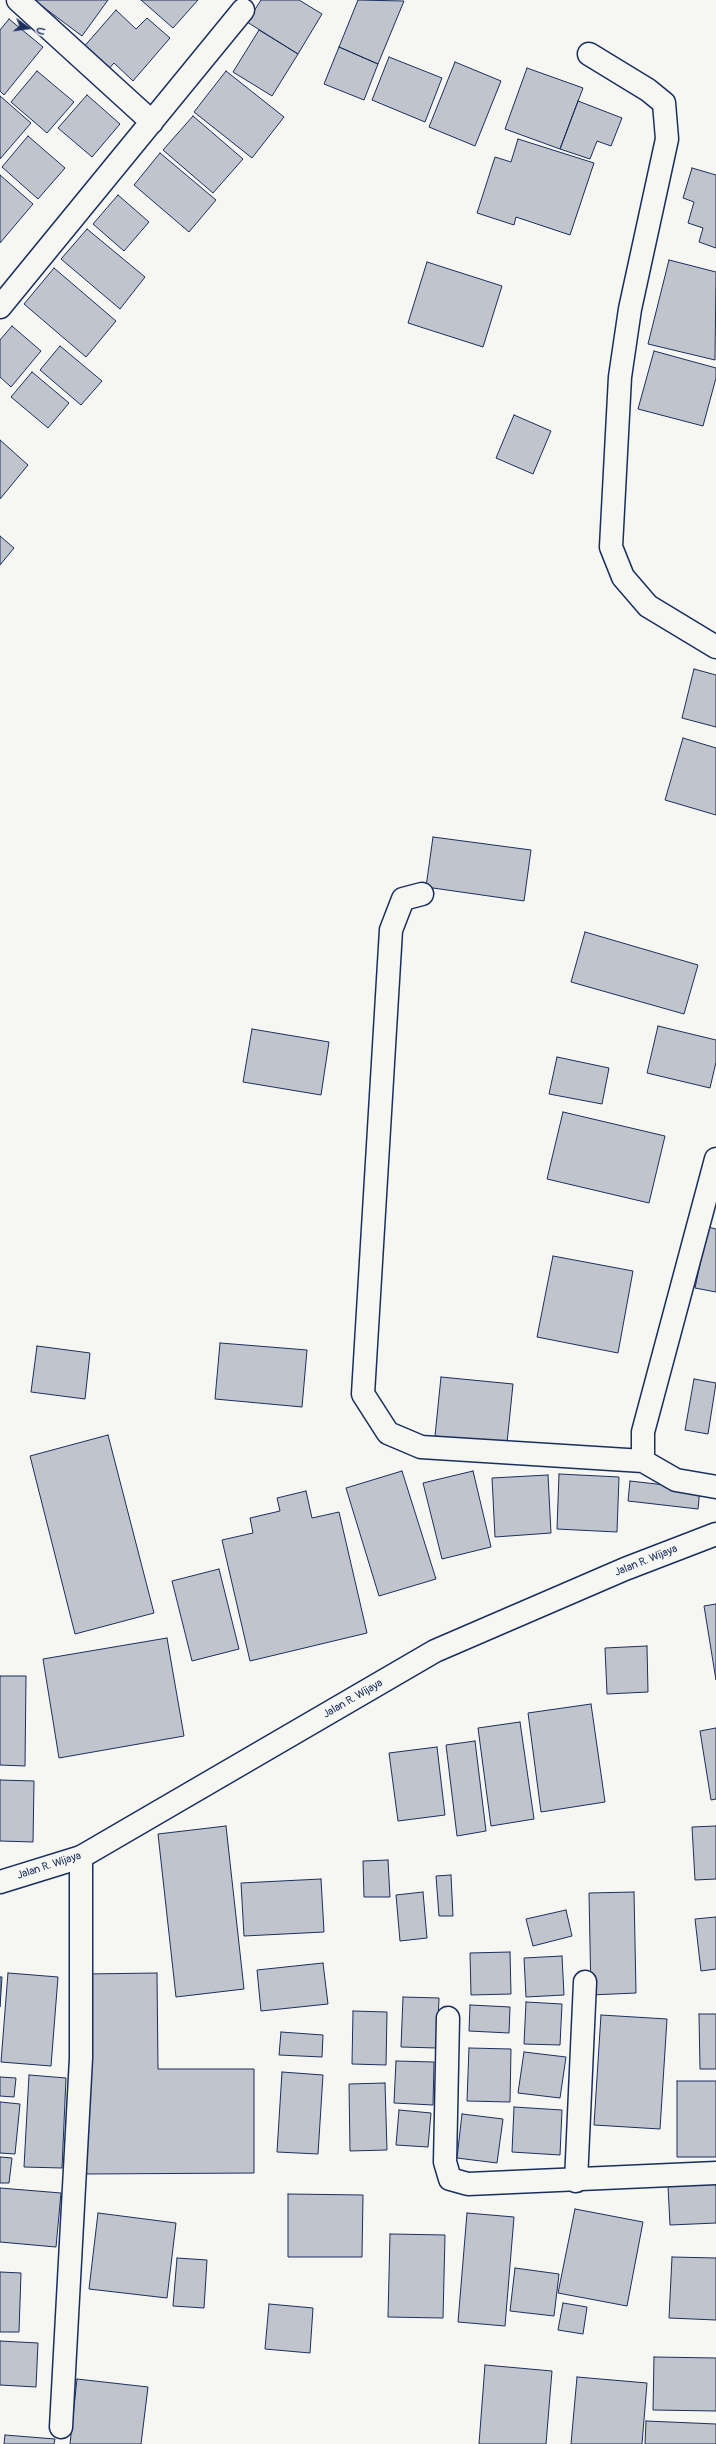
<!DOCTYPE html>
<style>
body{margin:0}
#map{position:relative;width:716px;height:2444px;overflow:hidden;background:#f6f6f2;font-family:Pangolin,sans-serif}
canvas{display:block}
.north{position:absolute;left:8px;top:8px;width:40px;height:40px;-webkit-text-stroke:3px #f6f6f2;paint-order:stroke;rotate:104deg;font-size:11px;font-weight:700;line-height:16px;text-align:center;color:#1b2f5e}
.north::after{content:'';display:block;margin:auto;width:14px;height:18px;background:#1b2f5e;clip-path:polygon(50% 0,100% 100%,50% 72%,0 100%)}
</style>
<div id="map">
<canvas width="716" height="2444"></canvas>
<div class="north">U</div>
</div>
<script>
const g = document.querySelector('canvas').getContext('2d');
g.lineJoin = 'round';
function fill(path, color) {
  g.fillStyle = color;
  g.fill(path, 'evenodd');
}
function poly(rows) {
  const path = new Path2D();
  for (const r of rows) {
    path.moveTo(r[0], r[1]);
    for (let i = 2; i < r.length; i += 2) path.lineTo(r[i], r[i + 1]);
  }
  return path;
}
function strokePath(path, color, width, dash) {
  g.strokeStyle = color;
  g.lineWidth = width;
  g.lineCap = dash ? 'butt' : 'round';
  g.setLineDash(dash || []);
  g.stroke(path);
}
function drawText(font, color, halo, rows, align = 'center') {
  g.font = font + ' Pangolin,sans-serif';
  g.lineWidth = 3;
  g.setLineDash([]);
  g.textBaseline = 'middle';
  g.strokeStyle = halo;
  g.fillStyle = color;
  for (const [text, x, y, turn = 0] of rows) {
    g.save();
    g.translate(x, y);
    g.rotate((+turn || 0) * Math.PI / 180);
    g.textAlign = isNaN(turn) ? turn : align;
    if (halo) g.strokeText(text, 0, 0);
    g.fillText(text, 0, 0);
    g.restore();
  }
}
const building = poly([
 [34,0,108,0,82,36,34,0],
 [141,0,198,0,173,28,141,0],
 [261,0,299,0,322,14,298,54,247,22,261,0],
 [358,0,404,1,378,64,339,47,358,0],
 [116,10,136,29,147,18,170,38,133,81,114,63,107,71,82,49,116,10],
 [9,19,43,47,4,95,0,91,0,30,9,19],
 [259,30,298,54,272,96,233,72,259,30],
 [339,47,378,64,364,100,324,84,339,47],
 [389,57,442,78,425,122,372,100,389,57],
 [455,62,501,81,475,146,429,127,455,62],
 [527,68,583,88,560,149,505,129,527,68],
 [37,71,74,102,47,133,11,102,37,71],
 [226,71,284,117,252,158,194,112,226,71],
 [87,95,120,124,92,157,58,128,87,95],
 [0,96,31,123,0,159,0,96],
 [578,101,622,118,611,146,597,141,590,159,560,149,578,101],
 [193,116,243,159,213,193,163,150,193,116],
 [28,136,65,168,38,199,2,167,28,136],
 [518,139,594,163,570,235,516,217,514,225,477,213,495,157,511,162,518,139],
 [160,153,216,200,189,232,134,185,160,153],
 [692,168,716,175,716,248,699,242,703,228,688,223,694,202,683,198,692,168],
 [0,175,33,204,0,243,0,175],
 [118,195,149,222,124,251,93,224,118,195],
 [87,229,145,277,120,309,61,259,87,229],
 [669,260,716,272,715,360,648,344,669,260],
 [427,262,502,286,483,347,408,323,427,262],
 [54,268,116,321,86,357,24,304,54,268],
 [12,326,41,351,11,387,0,377,0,340,12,326],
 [60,346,102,381,81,405,40,370,60,346],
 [654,351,716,368,716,378,703,426,638,409,654,351],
 [32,372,69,403,48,428,11,397,32,372],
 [514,415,551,431,533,474,496,458,514,415],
 [0,440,28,465,0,499,0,440],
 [0,536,14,548,0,565,0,536],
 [694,669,716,675,716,727,682,718,694,669],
 [683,738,716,748,716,815,665,800,683,738],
 [433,837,531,850,524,901,426,887,433,837],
 [585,932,698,965,684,1014,571,982,585,932],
 [658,1026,716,1040,716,1062,710,1088,647,1073,658,1026],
 [252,1029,329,1042,321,1095,243,1082,252,1029],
 [557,1057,609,1068,602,1104,549,1094,557,1057],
 [563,1112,665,1136,649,1203,547,1179,563,1112],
 [708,1227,716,1229,716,1292,695,1288,708,1227],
 [553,1256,633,1271,618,1353,537,1337,553,1256],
 [220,1343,307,1350,302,1407,215,1399,220,1343],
 [37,1346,90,1353,85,1399,31,1392,37,1346],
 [441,1377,513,1384,507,1443,435,1436,441,1377],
 [694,1379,716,1383,708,1434,685,1430,694,1379],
 [108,1435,154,1613,75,1634,30,1456,108,1435],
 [402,1471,436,1579,379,1596,346,1488,402,1471],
 [473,1471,491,1547,442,1559,423,1483,473,1471],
 [559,1474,619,1477,617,1532,557,1529,559,1474],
 [548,1475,551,1533,495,1537,492,1478,548,1475],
 [630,1481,700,1489,698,1509,628,1501,630,1481],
 [306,1491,312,1518,339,1512,367,1633,250,1661,222,1540,253,1533,250,1518,280,1511,277,1498,306,1491],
 [219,1569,239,1649,192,1661,172,1581,219,1569],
 [716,1604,716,1680,704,1606,716,1604],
 [167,1638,184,1736,59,1758,43,1659,167,1638],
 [647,1646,648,1692,607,1694,605,1648,647,1646],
 [0,1676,26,1676,25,1766,0,1765,0,1676],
 [591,1704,605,1802,541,1812,528,1713,591,1704],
 [520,1722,534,1819,491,1826,478,1728,520,1722],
 [716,1728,716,1799,711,1800,700,1731,716,1728],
 [475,1741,486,1831,457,1836,446,1745,475,1741],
 [437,1747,445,1815,398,1821,389,1753,437,1747],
 [0,1780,34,1781,33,1842,0,1841,0,1780],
 [226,1826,244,1989,176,1997,158,1834,226,1826],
 [716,1826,716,1879,695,1880,692,1827,716,1826],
 [388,1860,390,1897,364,1897,363,1861,388,1860],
 [451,1875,453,1916,439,1916,436,1876,451,1875],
 [321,1879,324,1932,244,1936,241,1883,321,1879],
 [423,1892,427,1938,400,1941,396,1895,423,1892],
 [634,1892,636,1993,591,1995,589,1893,634,1892],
 [566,1910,572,1936,533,1946,526,1919,566,1910],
 [716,1917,716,1969,701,1971,695,1919,716,1917],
 [510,1952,511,1994,471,1995,470,1953,510,1952],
 [562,1956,564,1995,526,1997,524,1958,562,1956],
 [323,1963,328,2004,261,2011,257,1970,323,1963],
 [8,1973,58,1977,51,2066,1,2062,8,1973],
 [157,1973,158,2069,254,2069,254,2173,86,2174,85,1974,157,1973],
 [0,1977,2,1977,0,2007,0,1977],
 [403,1997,439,1998,437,2048,401,2047,403,1997],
 [526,2002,562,2004,560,2045,524,2044,526,2002],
 [470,2005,510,2007,509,2033,469,2031,470,2005],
 [353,2011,387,2012,386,2065,352,2064,353,2011],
 [699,2014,716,2014,716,2069,700,2069,699,2014],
 [601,2015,667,2019,660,2129,594,2125,601,2015],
 [281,2032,323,2035,322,2057,279,2055,281,2032],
 [469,2048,511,2049,510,2102,467,2101,469,2048],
 [524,2052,566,2057,560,2098,518,2093,524,2052],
 [396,2061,434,2062,433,2105,394,2103,396,2061],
 [282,2072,323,2075,318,2154,277,2152,282,2072],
 [29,2075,66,2078,62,2168,24,2167,29,2075],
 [0,2077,16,2078,14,2097,0,2096,0,2077],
 [677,2081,716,2081,716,2157,677,2157,677,2081],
 [385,2083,387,2150,350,2151,349,2084,385,2083],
 [0,2102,20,2104,15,2154,0,2153,0,2102],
 [514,2107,562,2110,560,2155,512,2152,514,2107],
 [399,2110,431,2113,428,2147,396,2145,399,2110],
 [462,2114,503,2119,497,2163,457,2158,462,2114],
 [0,2157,12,2158,9,2183,0,2183,0,2157],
 [716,2184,716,2223,670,2225,668,2186,716,2184],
 [0,2188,61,2193,56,2247,0,2242,0,2188],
 [288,2194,363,2195,362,2257,288,2257,288,2194],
 [575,2209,643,2222,627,2306,558,2293,575,2209],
 [98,2213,176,2223,167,2298,89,2289,98,2213],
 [467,2213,514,2217,505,2326,458,2322,467,2213],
 [390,2234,445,2235,443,2318,388,2317,390,2234],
 [672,2257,716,2258,716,2320,669,2318,672,2257],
 [177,2258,207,2260,204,2308,173,2306,177,2258],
 [515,2268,559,2274,554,2316,510,2311,515,2268],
 [0,2272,21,2273,19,2332,0,2332,0,2272],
 [563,2303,587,2307,583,2334,558,2330,563,2303],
 [269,2304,313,2308,310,2353,265,2349,269,2304],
 [0,2341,38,2343,36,2387,0,2385,0,2341],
 [654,2357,716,2358,716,2411,653,2410,654,2357],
 [485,2365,552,2371,546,2444,479,2444,485,2365],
 [577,2377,647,2383,642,2444,571,2444,577,2377],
 [77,2379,148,2387,141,2444,70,2444,77,2379],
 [646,2421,716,2424,716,2444,645,2444,646,2421],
 [5,2435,55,2439,54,2444,4,2444,5,2435]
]);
fill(building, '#c0c4cd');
strokePath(building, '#1b2f5e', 1);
const minor = poly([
 [18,0,152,122],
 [589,54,648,90,664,103,667,139,630,309,620,377,611,547,623,577,648,606,716,647],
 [0,307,243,10],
 [422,894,403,899,391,930,363,1394,388,1433,421,1447,643,1461],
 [716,1159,643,1432,643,1461,676,1480,716,1487],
 [448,2018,445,2162,450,2179,468,2184,716,2173],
 [576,2181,585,1982],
 [61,2427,81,2058,81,1857]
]);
const tertiary = poly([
 [0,1882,81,1857,435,1651,625,1569,716,1534]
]);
strokePath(minor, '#1b2f5e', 25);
strokePath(tertiary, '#1b2f5e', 25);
strokePath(minor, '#f6f6f2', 22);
strokePath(tertiary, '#f6f6f2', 22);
drawText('11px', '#1b2f5e', '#f6f6f2', [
 ["Jalan R. Wijaya",646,1561,-22],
 ["Jalan R. Wijaya",353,1699,-30],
 ["Jalan R. Wijaya",49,1866,-18]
]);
</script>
